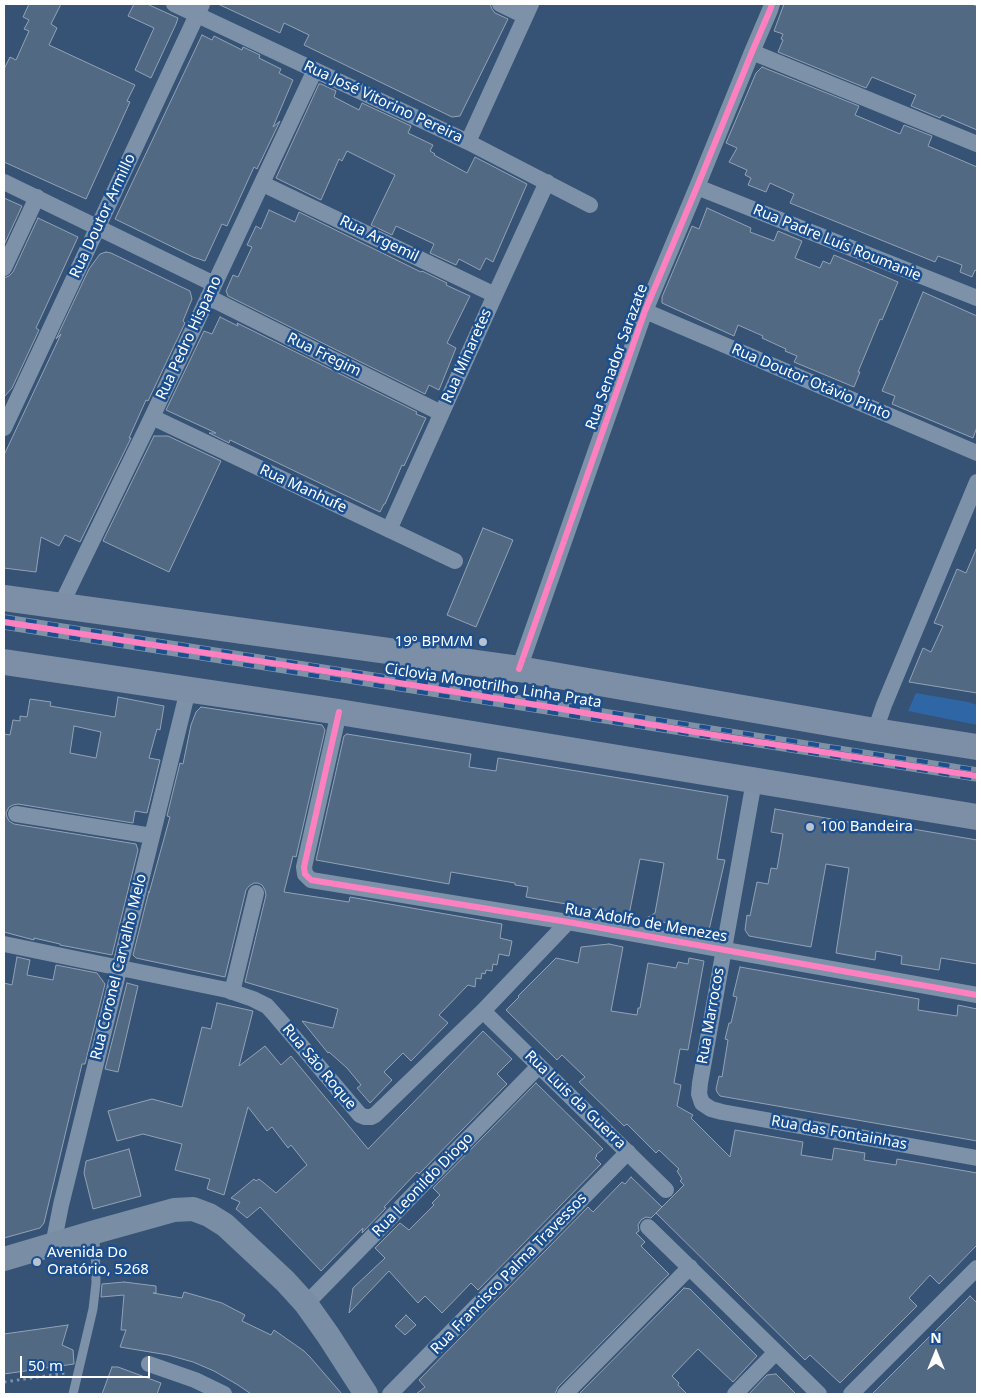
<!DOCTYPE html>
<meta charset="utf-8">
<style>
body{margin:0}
#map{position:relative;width:981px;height:1398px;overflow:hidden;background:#365274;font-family:"Noto Sans",sans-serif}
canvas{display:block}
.frame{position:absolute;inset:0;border:5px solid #fff;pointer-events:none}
.north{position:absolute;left:911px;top:1328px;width:50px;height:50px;-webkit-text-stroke:4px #1b4f8f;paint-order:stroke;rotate:0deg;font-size:14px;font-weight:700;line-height:20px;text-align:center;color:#fff}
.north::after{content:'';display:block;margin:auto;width:18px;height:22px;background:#fff;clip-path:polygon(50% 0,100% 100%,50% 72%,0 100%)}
.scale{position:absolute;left:20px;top:1356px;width:130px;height:22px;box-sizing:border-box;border:2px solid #fff;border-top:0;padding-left:6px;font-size:15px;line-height:18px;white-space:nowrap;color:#fff;-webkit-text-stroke:4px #1b4f8f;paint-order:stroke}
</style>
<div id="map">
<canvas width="981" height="1398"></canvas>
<div class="frame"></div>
<div class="north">N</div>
<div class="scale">50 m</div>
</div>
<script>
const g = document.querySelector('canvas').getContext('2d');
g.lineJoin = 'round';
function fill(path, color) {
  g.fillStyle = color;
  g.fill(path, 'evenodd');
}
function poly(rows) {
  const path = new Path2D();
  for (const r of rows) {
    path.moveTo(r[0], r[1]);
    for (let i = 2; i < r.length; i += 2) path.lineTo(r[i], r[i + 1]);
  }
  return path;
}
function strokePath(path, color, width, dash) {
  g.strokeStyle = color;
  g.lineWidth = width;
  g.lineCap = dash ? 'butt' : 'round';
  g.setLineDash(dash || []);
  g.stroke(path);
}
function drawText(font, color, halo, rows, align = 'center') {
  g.font = font + ' "Noto Sans",sans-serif';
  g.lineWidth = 5;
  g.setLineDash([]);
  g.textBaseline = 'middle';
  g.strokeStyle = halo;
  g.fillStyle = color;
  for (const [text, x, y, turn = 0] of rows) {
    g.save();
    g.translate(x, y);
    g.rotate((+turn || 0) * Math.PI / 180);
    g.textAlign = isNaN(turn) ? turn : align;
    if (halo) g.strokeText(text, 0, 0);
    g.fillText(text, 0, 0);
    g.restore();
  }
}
fill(poly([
 [916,693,968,702,977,705,977,725,908,711]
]), '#2f66a5');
const building = poly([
 [29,4,61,4,51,24,57,28,49,45,135,85,127,101,130,102,86,199,4,162,4,69,10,57,16,60,29,31,24,29,29,20,23,17,29,4],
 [134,4,147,4,178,18,176,24,151,78,135,70,154,28,128,16,134,4],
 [218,4,490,4,492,9,495,13,508,19,460,116,452,117,304,45,309,35,284,23,280,33,218,4],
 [784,4,972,4,977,6,977,130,942,115,940,118,911,106,916,95,872,77,866,88,778,52,783,40,781,39,783,34,774,31,784,4],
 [202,35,212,40,214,36,242,50,243,47,260,55,259,58,281,69,279,73,293,80,273,127,280,121,257,169,254,167,227,226,222,224,205,261,193,257,115,219,202,35],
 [762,67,859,106,855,115,900,134,904,125,932,136,928,146,977,167,977,271,975,270,972,277,960,272,962,265,938,256,935,262,790,203,794,194,770,183,766,192,748,185,751,178,745,175,747,170,729,162,737,148,726,143,756,73,762,67],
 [319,84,321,84,336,91,334,97,359,110,362,103,411,126,408,133,433,145,430,151,435,154,434,155,467,173,475,157,527,184,493,262,486,258,480,270,459,259,456,265,430,253,434,244,396,226,392,235,371,225,395,175,347,151,342,161,339,159,321,200,276,178,319,84],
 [4,198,22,206,4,245,4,198],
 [707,208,751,228,750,232,774,241,778,231,802,241,795,258,820,268,823,261,830,264,834,255,898,282,882,320,880,319,858,372,860,372,854,387,794,362,797,356,785,351,786,349,762,338,763,336,738,325,734,336,662,303,662,297,692,226,699,229,707,208],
 [269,210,295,222,299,212,421,272,422,271,447,283,446,285,470,296,447,343,456,348,439,390,429,385,425,394,228,296,226,291,233,275,238,277,252,247,247,245,256,226,261,229,269,210],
 [38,218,78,237,36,328,39,330,12,388,4,397,4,278,9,276,13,272,38,218],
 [106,252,111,253,190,291,192,299,183,321,185,323,148,401,146,400,129,438,131,438,80,542,65,535,59,546,41,537,36,572,4,568,4,455,61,334,56,339,89,269,100,254,106,252],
 [923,292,977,316,977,427,973,438,892,404,895,396,882,391,923,292],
 [220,317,238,326,237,323,417,412,416,414,426,418,404,466,402,465,385,504,384,504,380,512,230,440,229,443,209,433,216,433,166,410,204,331,212,334,220,317],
 [154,436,168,436,221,461,169,572,103,541,154,436],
 [483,528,513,540,476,627,447,615,483,528],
 [977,547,977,693,909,682,923,648,931,652,943,626,934,623,957,569,966,573,977,547],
 [118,697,164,706,160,730,157,729,149,758,160,760,147,813,135,811,133,823,18,804,13,805,9,807,6,813,7,817,9,821,14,824,136,844,138,850,112,955,60,945,60,944,34,938,34,940,4,932,4,734,10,735,13,720,20,721,20,716,27,717,30,699,51,702,50,706,115,717,118,697],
 [74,726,101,732,96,758,70,753,74,726],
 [201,707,322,725,325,730,296,857,293,856,284,892,349,902,350,897,502,924,500,938,512,941,509,956,499,954,497,965,493,964,492,971,486,970,485,974,482,973,481,979,476,978,475,987,468,985,439,1015,448,1023,411,1061,403,1053,384,1072,392,1080,370,1103,357,1088,361,1085,347,1068,329,1052,328,1053,302,1021,333,1028,338,1009,245,982,266,895,265,890,262,885,258,883,254,883,249,886,246,890,225,977,136,958,133,955,149,891,149,893,170,817,167,816,180,763,183,764,191,725,196,712,201,707],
 [347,734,471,754,469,767,496,771,498,758,728,796,717,859,725,860,709,930,645,919,655,913,664,863,640,859,629,915,526,897,528,887,515,885,515,883,451,872,449,884,316,860,344,736,347,734],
 [775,809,871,826,872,822,977,840,977,964,941,958,939,970,901,964,902,956,876,951,875,960,836,953,849,868,826,864,811,947,749,936,745,930,747,915,750,916,757,882,768,884,771,868,777,869,783,834,771,832,775,809],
 [609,944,623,947,611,1011,637,1015,638,1008,640,1008,648,963,676,968,678,962,688,964,689,958,704,961,688,1050,680,1049,674,1083,681,1085,677,1106,693,1115,691,1118,730,1157,735,1130,803,1142,801,1155,832,1160,834,1148,865,1153,864,1160,896,1165,897,1159,977,1173,977,1245,939,1284,930,1275,909,1298,917,1306,840,1383,810,1355,805,1360,656,1213,684,1185,680,1181,682,1179,677,1171,679,1169,659,1150,656,1153,627,1124,624,1126,579,1082,585,1077,562,1055,557,1060,506,1010,519,997,518,996,556,958,578,963,581,947,609,944],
 [17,957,30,960,27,975,53,980,56,965,97,973,105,984,85,1064,82,1064,44,1223,40,1228,4,1238,4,983,12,985,17,957],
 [740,967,919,999,918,1010,957,1016,958,1005,977,1009,977,1141,720,1096,717,1092,716,1089,719,1076,722,1077,728,1040,725,1039,729,1023,731,1023,737,997,733,996,740,967],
 [127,983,138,986,118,1072,105,1069,127,983],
 [217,1003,253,1011,239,1066,265,1046,281,1065,291,1056,368,1149,483,1031,512,1059,497,1074,507,1084,419,1174,417,1172,384,1207,386,1208,362,1233,363,1228,321,1271,260,1207,247,1218,236,1209,240,1202,231,1198,254,1179,256,1181,259,1179,276,1193,307,1165,291,1145,288,1148,272,1127,267,1131,248,1107,224,1195,207,1189,210,1179,175,1170,182,1144,143,1134,117,1141,108,1111,152,1099,182,1107,202,1027,211,1029,217,1003],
 [536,1083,603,1149,596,1155,597,1156,595,1158,601,1164,478,1290,471,1283,442,1313,425,1296,418,1303,389,1271,349,1313,353,1288,385,1258,375,1248,400,1223,409,1230,434,1205,432,1203,440,1195,433,1188,536,1083],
 [129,1149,141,1196,93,1209,84,1173,86,1161,129,1149],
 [631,1177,662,1207,651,1218,646,1217,641,1220,638,1225,639,1231,636,1233,645,1242,641,1246,669,1274,558,1387,555,1394,416,1394,425,1387,419,1380,588,1207,593,1212,622,1182,625,1184,631,1177],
 [124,1282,156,1286,156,1293,153,1293,182,1298,184,1292,198,1296,222,1303,245,1315,242,1321,271,1335,274,1330,304,1351,310,1357,342,1394,251,1394,238,1385,214,1371,193,1362,168,1355,120,1347,126,1330,121,1330,124,1295,101,1297,102,1284,124,1282],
 [684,1288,690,1289,757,1356,733,1382,698,1349,672,1376,679,1383,678,1385,687,1394,579,1394,684,1288],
 [970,1296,977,1303,977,1394,872,1394,970,1296],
 [406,1315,416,1325,405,1335,395,1326,406,1315],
 [68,1325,62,1345,73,1350,74,1364,4,1374,4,1334,68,1325],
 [112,1367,118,1367,161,1383,157,1394,102,1394,112,1367],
 [776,1374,796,1394,749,1394,767,1375,776,1374]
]);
fill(building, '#526984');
strokePath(building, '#92a2b6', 1);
strokePath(poly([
 [4,1382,66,1373]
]), '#7d92a8', 3, [2.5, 4]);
strokePath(poly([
 [73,1394,93,1309,96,1283,95,1232]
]), '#7d92a8', 9);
strokePath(poly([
 [174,4,468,142,590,205],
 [500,4,525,16],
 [752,52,977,144],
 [468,142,531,4],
 [4,182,214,284],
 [263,184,495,295],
 [697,187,977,298],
 [4,268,37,197],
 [208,297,441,413],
 [645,311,977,453],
 [152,417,455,561],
 [4,428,202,4],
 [389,530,495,295,547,182],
 [61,605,152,417,315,70],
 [519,669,645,311,697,187,752,52,770,10,772,4],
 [339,712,304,867,305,874,311,880,568,922,977,995],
 [875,731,884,705,977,482],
 [754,781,700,1083,699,1094,702,1103,711,1109,722,1112,977,1158],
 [16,814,152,836],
 [4,944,227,990,253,999,267,1006,276,1016,360,1115,365,1117,371,1117,375,1115,483,1011,568,922],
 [232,992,256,893],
 [483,1011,666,1190],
 [648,1227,819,1394],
 [53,1245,61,1205,188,690],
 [306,1304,539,1066],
 [149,1364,195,1380,224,1394],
 [390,1394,628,1152],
 [565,1394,690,1267],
 [735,1394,776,1352],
 [851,1394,977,1268]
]), '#7d92a8', 16);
strokePath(poly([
 [4,1259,95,1232,174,1210,193,1209,209,1215,225,1225,285,1281,306,1304,328,1335,366,1394]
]), '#798da4', 24);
strokePath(poly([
 [4,598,519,669,875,731,977,747],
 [4,662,339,712,977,817]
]), '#7d8ea7', 26);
const rail = poly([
 [4,617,977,770],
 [4,627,977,779]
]);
strokePath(rail, '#7e92a7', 5.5);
strokePath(rail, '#1b4f8f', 4, [11]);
strokePath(poly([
 [4,622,330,672,550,707,689,731,977,776],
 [519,669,645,311,697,187,752,52,770,10,772,4],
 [339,712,304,867,305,874,311,880,568,922,977,995]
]), '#ff80c0', 6);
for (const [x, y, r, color] of [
 [483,642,5,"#b9c2ce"],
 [810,827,5,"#b9c2ce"],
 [37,1262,5,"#b9c2ce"]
]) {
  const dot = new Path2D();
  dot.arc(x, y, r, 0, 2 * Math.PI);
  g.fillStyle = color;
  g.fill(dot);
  strokePath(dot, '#1b4f8f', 2);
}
drawText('15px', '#fff', '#1b4f8f', [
 ["Rua José Vitorino Pereira",383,102,25],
 ["Rua Doutor Armillo",103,216,-65],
 ["Rua Argemil",379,239,26],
 ["Rua Padre Luís Roumanie",837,243,22],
 ["Rua Pedro Hispano",189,338,-65],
 ["Rua Fregim",324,355,26],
 ["Rua Minaretes",467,356,-66],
 ["Rua Senador Sarazate",617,357,-70],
 ["Rua Doutor Otávio Pinto",811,382,23],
 ["Rua Manhufe",303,489,25],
 ["Ciclovia Monotrilho Linha Prata",493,686,9],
 ["Rua Adolfo de Menezes",646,923,10],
 ["Rua Coronel Carvalho Melo",119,967,-76],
 ["Rua Marrocos",711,1016,-80],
 ["Rua São Roque",319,1067,50],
 ["Rua Luis da Guerra",575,1100,44],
 ["Rua das Fontainhas",839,1133,10],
 ["Rua Leonildo Diogo",423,1185,-46],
 ["Rua Francisco Palma Travessos",509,1274,-46]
]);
drawText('15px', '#fff', '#1b4f8f', [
 ["19º BPM/M",473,642,"right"],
 ["100 Bandeira",820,827],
 ["Avenida Do",47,1253],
 ["Oratório, 5268",47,1270]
], 'left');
</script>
